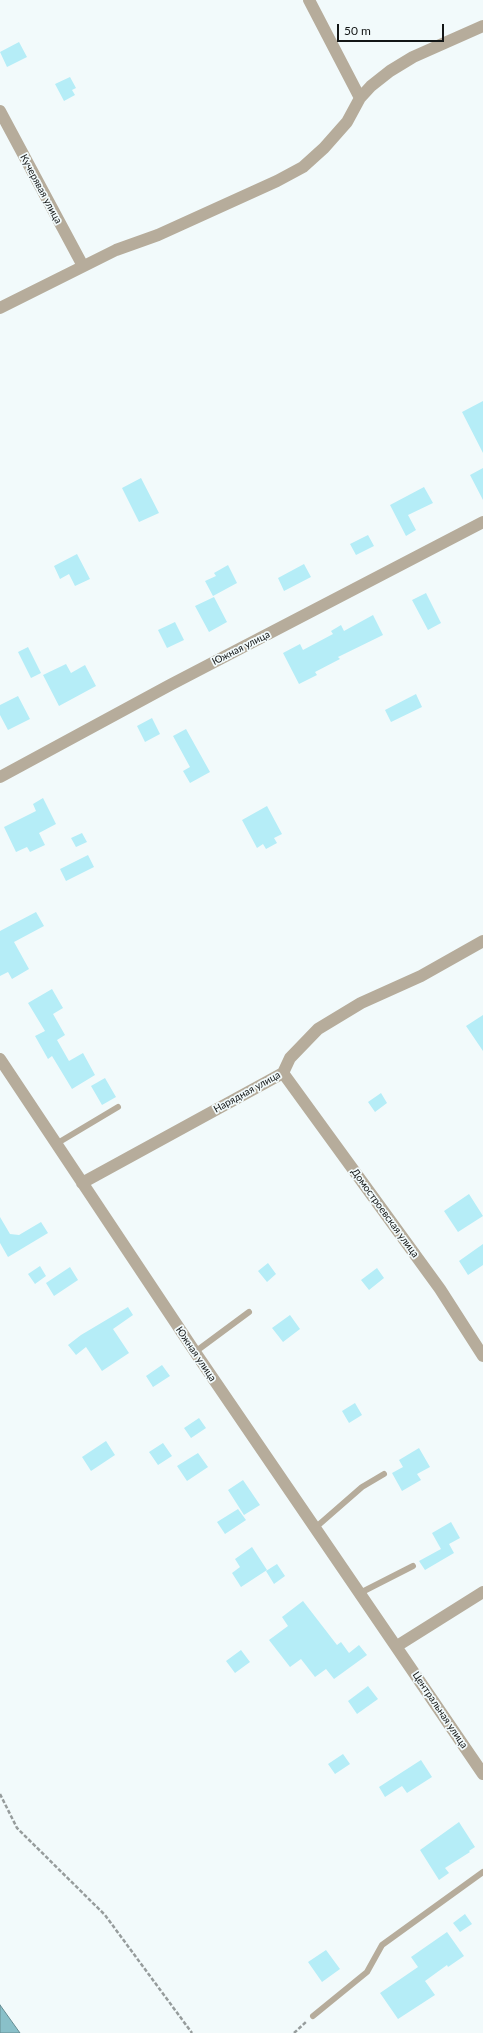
<!DOCTYPE html>
<meta charset="utf-8">
<style>
body{margin:0}
#map{position:relative;width:483px;height:2033px;overflow:hidden;background:#f2fafb;font-family:Lato,sans-serif}
canvas{display:block}
.scale{position:absolute;left:337px;top:24px;width:107px;height:18px;box-sizing:border-box;border:2px solid #131616;border-top:0;padding-left:5px;font-size:12px;line-height:14px;white-space:nowrap;color:#131616;-webkit-text-stroke:3px #f2fafb;paint-order:stroke}
</style>
<div id="map">
<canvas width="483" height="2033"></canvas>
<div class="scale">50 m</div>
</div>
<script>
const g = document.querySelector('canvas').getContext('2d');
g.lineJoin = 'round';
function fill(path, color) {
  g.fillStyle = color;
  g.fill(path, 'evenodd');
}
function poly(rows) {
  const path = new Path2D();
  for (const r of rows) {
    path.moveTo(r[0], r[1]);
    for (let i = 2; i < r.length; i += 2) path.lineTo(r[i], r[i + 1]);
  }
  return path;
}
function strokePath(path, color, width, dash) {
  g.strokeStyle = color;
  g.lineWidth = width;
  g.lineCap = dash ? 'butt' : 'round';
  g.setLineDash(dash || []);
  g.stroke(path);
}
function drawText(font, color, halo, rows, align = 'center') {
  g.font = font + ' Lato,sans-serif';
  g.lineWidth = 3.5;
  g.setLineDash([]);
  g.textBaseline = 'middle';
  g.strokeStyle = halo;
  g.fillStyle = color;
  for (const [text, x, y, turn = 0] of rows) {
    g.save();
    g.translate(x, y);
    g.rotate((+turn || 0) * Math.PI / 180);
    g.textAlign = isNaN(turn) ? turn : align;
    if (halo) g.strokeText(text, 0, 0);
    g.fillText(text, 0, 0);
    g.restore();
  }
}
const water = poly([
 [0,2005,20,2033,0,2033,0,2005]
]);
fill(water, '#89c0c9');
strokePath(water, '#668d93', 1);
fill(poly([
 [19,42,27,57,7,67,0,52],
 [70,77,76,88,72,90,75,95,64,101,55,84],
 [483,401,483,453,462,412],
 [483,468,483,500,470,475],
 [141,478,159,513,139,522,122,488],
 [424,487,433,503,408,515,416,530,406,536,390,505],
 [368,535,374,546,356,555,350,544],
 [77,554,90,579,75,586,69,574,60,579,54,566],
 [304,564,311,577,284,591,278,578],
 [228,565,237,583,213,596,205,581,216,576,214,573],
 [426,593,441,623,428,630,412,600],
 [214,597,227,622,209,632,195,606],
 [373,615,383,635,338,657,340,659,315,672,317,675,299,684,283,653,300,644,303,650,333,634,331,631,341,625,344,631],
 [175,622,184,640,167,648,158,630],
 [28,647,41,673,31,678,18,652],
 [66,664,71,673,85,665,96,686,59,706,43,675],
 [416,694,422,707,391,722,385,710],
 [18,696,30,719,8,730,0,715,0,705],
 [152,718,160,734,145,742,137,726],
 [186,729,210,772,190,783,183,771,190,767,173,736],
 [43,798,56,824,39,833,45,845,30,852,27,847,16,852,4,827,36,811,33,804],
 [267,806,282,834,274,838,277,843,266,849,263,844,257,848,242,820],
 [82,833,87,842,76,847,71,838],
 [88,855,94,867,66,881,60,869],
 [36,912,44,926,14,942,29,969,12,979,8,972,0,976,0,931],
 [52,989,63,1008,53,1014,65,1035,57,1040,69,1061,83,1053,95,1075,72,1089,52,1056,48,1059,35,1036,45,1031,28,1003],
 [483,1015,483,1051,466,1026],
 [105,1078,116,1097,102,1105,91,1086],
 [381,1093,387,1103,375,1112,368,1102],
 [469,1194,483,1216,458,1232,444,1211],
 [0,1217,10,1234,19,1235,41,1222,48,1233,8,1257,0,1243],
 [483,1244,483,1265,468,1275,459,1261],
 [268,1263,276,1274,267,1282,258,1271],
 [40,1266,46,1276,35,1284,28,1274],
 [70,1267,78,1280,54,1296,46,1283],
 [377,1268,384,1278,369,1290,361,1280],
 [128,1307,133,1315,113,1329,129,1353,102,1371,86,1347,76,1355,68,1345,81,1335],
 [290,1315,300,1329,283,1342,272,1328],
 [162,1365,170,1376,153,1387,146,1376],
 [355,1403,362,1415,349,1423,342,1411],
 [199,1418,206,1428,191,1438,184,1428],
 [106,1441,115,1455,91,1471,82,1457],
 [163,1443,172,1456,158,1465,149,1452],
 [419,1448,430,1467,417,1474,421,1480,402,1491,392,1473,403,1467,399,1460],
 [198,1453,208,1467,187,1481,177,1466],
 [243,1480,260,1505,244,1515,228,1490],
 [238,1509,246,1520,225,1534,217,1522],
 [451,1522,460,1538,449,1544,454,1553,425,1570,419,1561,441,1549,432,1533],
 [252,1547,267,1570,241,1587,232,1573,240,1567,235,1559],
 [277,1564,285,1576,274,1584,266,1571],
 [303,1601,337,1645,341,1642,349,1653,359,1645,367,1655,334,1679,326,1669,315,1677,301,1659,290,1667,269,1640,288,1626,282,1617],
 [241,1650,250,1662,235,1673,226,1661],
 [368,1686,378,1699,357,1714,348,1701],
 [343,1754,350,1764,335,1774,328,1764],
 [421,1760,432,1777,407,1793,402,1786,385,1797,379,1787],
 [459,1822,475,1847,469,1851,470,1852,445,1868,449,1873,439,1880,420,1850],
 [465,1914,472,1924,460,1932,453,1923],
 [447,1932,464,1956,448,1967,447,1965,425,1981,435,1995,398,2019,380,1993,418,1967,411,1957],
 [326,1950,340,1969,322,1982,308,1962]
]), '#b5edf7');
strokePath(poly([
 [0,1794,17,1828,105,1915,192,2033],
 [294,2033,306,2022]
]), '#969c9c', 2.5, [4, 2]);
strokePath(poly([
 [56,1144,118,1107],
 [195,1352,249,1312],
 [315,1528,362,1487,384,1474],
 [360,1593,413,1566],
 [313,2016,367,1972,382,1945,483,1872]
]), '#b6ac9b', 6);
strokePath(poly([
 [309,0,360,98],
 [0,111,83,266],
 [0,308,116,250,158,235,277,181,303,167,324,148,347,122,360,98,371,86,390,71,413,57,483,26],
 [0,777,170,685,483,522],
 [0,1059,195,1352,483,1774],
 [283,1073,440,1289,483,1356],
 [82,1183,283,1073,290,1058,318,1029,361,1003,421,976,483,941],
 [397,1646,483,1592]
]), '#b6ac9b', 12);
drawText('10px', '#131616', '#f2fafb', [
 ["Кучерявая улица",41,189,62],
 ["Южная улица",241,648,-27],
 ["Нарядная улица",247,1092,-29],
 ["Домостроевская улица",385,1213,54],
 ["Южная улица",196,1354,56],
 ["Центральная улица",440,1710,56]
]);
</script>
